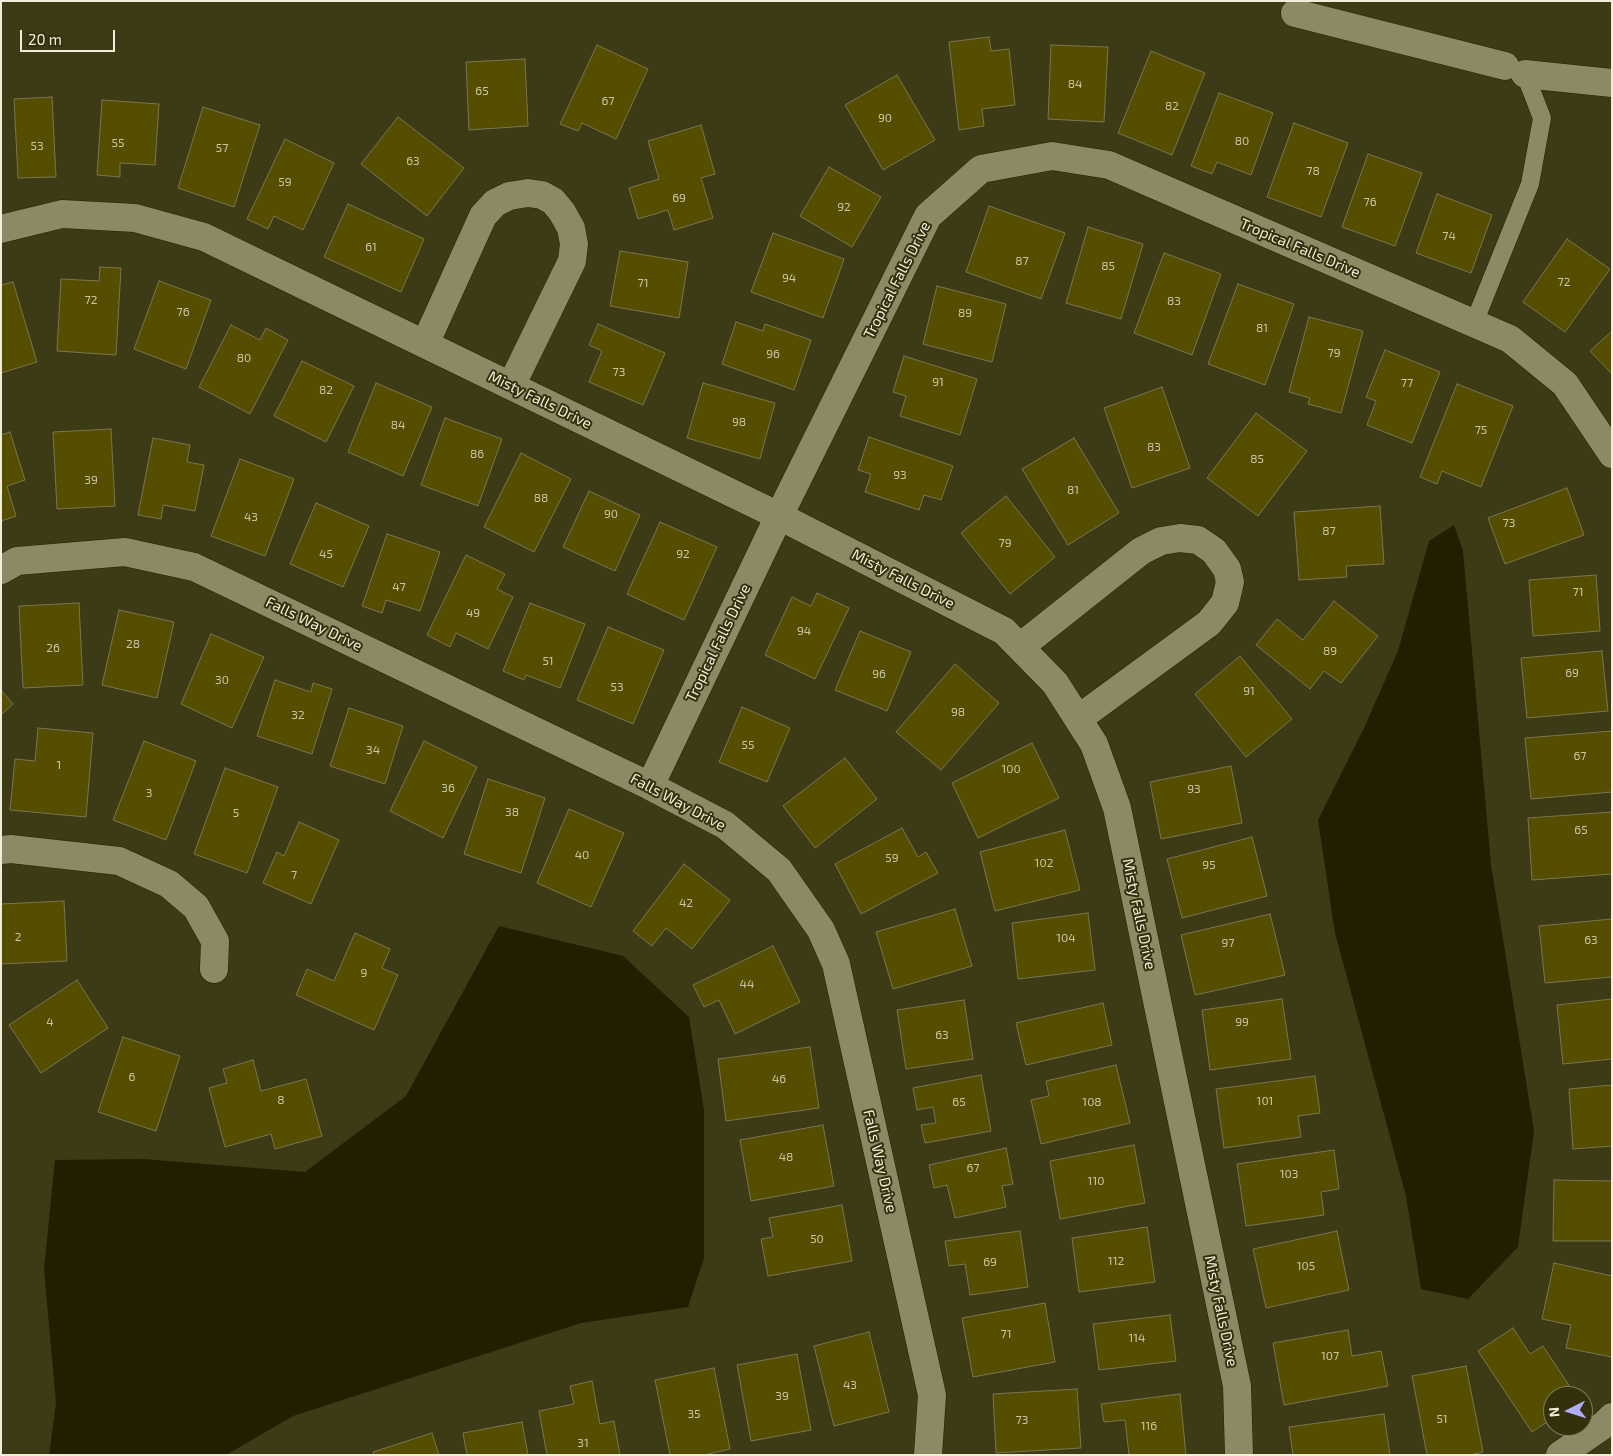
<!DOCTYPE html>
<style>
body{margin:0}
#map{position:relative;width:1613px;height:1456px;overflow:hidden;background:#3d3a16;font-family:"Exo 2",sans-serif}
canvas{display:block}
.frame{position:absolute;inset:0;border:2px solid #f0eeda;pointer-events:none}
.north{position:absolute;left:1543px;top:1386px;width:50px;height:50px;box-sizing:border-box;background:#33300b;border:1px solid #7f7c5e;border-radius:50%;rotate:265deg;font-size:14px;font-weight:700;line-height:20px;text-align:center;color:#f0eeda}
.north::after{content:'';display:block;margin:auto;width:18px;height:22px;background:#aeaefa;clip-path:polygon(50% 0,100% 100%,50% 72%,0 100%)}
.scale{position:absolute;left:20px;top:30px;width:95px;height:22px;box-sizing:border-box;border:2px solid #f0eeda;border-top:0;padding-left:6px;font-size:15px;line-height:18px;white-space:nowrap;color:#f0eeda;-webkit-text-stroke:4px #33300b;paint-order:stroke}
</style>
<div id="map">
<canvas width="1613" height="1456"></canvas>
<div class="frame"></div>
<div class="north">N</div>
<div class="scale">20 m</div>
</div>
<script>
const g = document.querySelector('canvas').getContext('2d');
g.lineJoin = 'round';
function fill(path, color) {
  g.fillStyle = color;
  g.fill(path, 'evenodd');
}
function poly(rows) {
  const path = new Path2D();
  for (const r of rows) {
    path.moveTo(r[0], r[1]);
    for (let i = 2; i < r.length; i += 2) path.lineTo(r[i], r[i + 1]);
  }
  return path;
}
function strokePath(path, color, width, dash) {
  g.strokeStyle = color;
  g.lineWidth = width;
  g.lineCap = dash ? 'butt' : 'round';
  g.setLineDash(dash || []);
  g.stroke(path);
}
function drawText(font, color, halo, rows, align = 'center') {
  g.font = font + ' "Exo 2",sans-serif';
  g.lineWidth = 4;
  g.setLineDash([]);
  g.textBaseline = 'middle';
  g.strokeStyle = halo;
  g.fillStyle = color;
  for (const [text, x, y, turn = 0] of rows) {
    g.save();
    g.translate(x, y);
    g.rotate((+turn || 0) * Math.PI / 180);
    g.textAlign = isNaN(turn) ? turn : align;
    if (halo) g.strokeText(text, 0, 0);
    g.fillText(text, 0, 0);
    g.restore();
  }
}
fill(poly([
 [1454,525,1463,551,1491,865,1534,1131,1518,1247,1468,1299,1421,1289,1406,1196,1335,933,1318,820,1364,728,1398,651,1429,541],
 [499,926,623,956,689,1017,704,1110,704,1258,688,1307,581,1323,293,1416,226,1455,49,1455,56,1403,44,1269,55,1160,143,1159,305,1172,406,1096]
]), '#221e00');
const building = poly([
 [989,37,991,51,1009,49,1015,105,982,109,984,126,959,130,949,42,989,37],
 [597,45,648,69,616,139,582,123,578,131,560,124,597,45],
 [1051,45,1108,47,1104,122,1048,119,1051,45],
 [1151,51,1205,73,1172,155,1118,133,1151,51],
 [525,59,528,126,469,130,466,62,525,59],
 [897,75,935,140,883,170,845,105,897,75],
 [1219,93,1273,113,1251,175,1217,162,1212,174,1191,166,1219,93],
 [52,97,56,177,18,178,14,99,52,97],
 [102,100,159,104,155,165,120,163,120,177,97,175,102,100],
 [203,107,260,125,234,207,178,188,203,107],
 [398,117,464,168,427,216,361,164,398,117],
 [1294,123,1348,143,1321,217,1267,197,1294,123],
 [701,125,715,174,701,178,713,218,674,230,668,210,638,219,629,188,659,179,648,141,701,125],
 [285,139,334,163,303,230,274,216,268,229,247,219,285,139],
 [1368,154,1422,173,1395,246,1342,227,1368,154],
 [829,167,881,197,852,247,800,216,829,167],
 [1437,194,1492,215,1471,273,1416,253,1437,194],
 [348,204,424,239,401,292,324,257,348,204],
 [989,206,1065,233,1041,299,966,272,989,206],
 [1088,227,1143,244,1121,319,1066,303,1088,227],
 [773,233,844,259,823,318,751,292,773,233],
 [1567,239,1610,269,1565,332,1523,302,1567,239],
 [620,251,688,262,679,318,610,306,620,251],
 [1164,253,1221,274,1192,355,1134,333,1164,253],
 [100,267,121,268,116,355,57,351,61,279,99,281,100,267],
 [159,281,211,300,186,369,134,349,159,281],
 [13,282,37,362,1,373,1,285,13,282],
 [1238,284,1294,304,1265,385,1208,364,1238,284],
 [937,286,1006,304,992,362,923,344,937,286],
 [1309,317,1363,331,1341,413,1308,404,1310,398,1289,392,1309,317],
 [736,322,763,331,765,324,811,340,794,390,722,364,736,322],
 [598,324,665,353,643,405,589,382,602,351,589,345,598,324],
 [231,325,260,340,266,328,288,340,250,414,199,387,231,325],
 [1612,331,1612,374,1590,351,1612,331],
 [1385,350,1440,372,1412,443,1367,425,1376,401,1366,397,1385,350],
 [904,356,977,379,960,435,900,416,906,396,893,392,904,356],
 [302,361,354,386,326,442,274,416,302,361],
 [376,383,432,407,403,476,348,452,376,383],
 [703,383,775,403,760,459,687,438,703,383],
 [1457,384,1513,406,1481,487,1442,471,1437,484,1420,477,1457,384],
 [1162,387,1190,468,1132,488,1104,408,1162,387],
 [1256,413,1307,451,1258,516,1207,478,1256,413],
 [445,418,502,439,478,506,421,485,445,418],
 [111,429,115,506,57,509,53,432,111,429],
 [10,432,25,480,7,486,16,516,1,521,1,435,10,432],
 [869,437,953,466,941,500,924,495,919,510,865,492,871,474,858,470,869,437],
 [153,438,190,445,187,462,204,465,195,511,163,505,161,519,138,515,153,438],
 [1074,438,1119,513,1068,545,1022,469,1074,438],
 [521,453,571,479,534,552,484,527,521,453],
 [240,459,294,479,265,556,211,536,240,459],
 [1567,488,1584,535,1505,564,1488,518,1567,488],
 [589,491,640,515,615,571,563,547,589,491],
 [1006,496,1055,557,1010,594,961,533,1006,496],
 [316,503,369,526,343,587,290,564,316,503],
 [1380,506,1384,564,1346,566,1347,577,1299,580,1294,512,1380,506],
 [660,522,717,547,684,620,627,594,660,522],
 [387,534,440,552,420,611,386,600,382,613,362,606,387,534],
 [466,555,505,574,497,589,513,597,488,649,456,633,450,647,427,635,466,555],
 [1596,575,1600,631,1533,636,1529,580,1596,575],
 [817,593,849,608,815,679,765,655,792,597,811,606,817,593],
 [1334,601,1378,636,1341,683,1324,671,1310,689,1256,645,1277,619,1303,640,1334,601],
 [79,603,83,685,23,688,19,606,79,603],
 [530,603,585,624,560,688,526,675,524,680,503,671,530,603],
 [119,610,174,622,157,698,102,685,119,610],
 [608,627,664,650,633,724,577,700,608,627],
 [860,631,911,652,887,711,835,690,860,631],
 [211,634,264,657,232,728,181,704,211,634],
 [1602,651,1608,711,1527,718,1521,658,1602,651],
 [1240,656,1292,719,1246,757,1195,694,1240,656],
 [955,664,999,703,941,770,896,732,955,664],
 [275,680,311,692,313,683,332,689,312,754,257,736,275,680],
 [1,690,13,704,1,715,1,690],
 [742,707,790,728,767,782,719,762,742,707],
 [349,708,403,726,385,784,330,766,349,708],
 [38,728,93,733,86,817,10,810,15,759,35,761,38,728],
 [1612,731,1612,792,1531,799,1525,738,1612,731],
 [144,741,196,761,166,840,113,820,144,741],
 [424,741,477,767,443,838,390,811,424,741],
 [1032,743,1059,798,978,838,952,783,1032,743],
 [845,758,877,799,815,848,783,806,845,758],
 [1231,766,1242,823,1161,839,1150,782,1231,766],
 [225,768,278,787,247,873,194,854,225,768],
 [488,779,545,798,521,873,464,854,488,779],
 [569,809,624,833,591,907,537,883,569,809],
 [1612,812,1612,874,1532,880,1528,818,1612,812],
 [299,822,339,840,311,904,263,883,277,852,284,856,299,822],
 [902,828,918,857,926,852,938,873,861,914,835,864,902,828],
 [1065,830,1080,890,995,911,980,852,1065,830],
 [1252,837,1267,896,1182,918,1167,859,1252,837],
 [684,864,730,900,692,949,666,928,652,946,633,931,684,864],
 [64,901,67,961,1,964,1,904,64,901],
 [955,909,972,966,893,989,876,932,955,909],
 [1088,913,1095,970,1018,979,1012,923,1088,913],
 [1270,914,1285,975,1195,995,1181,935,1270,914],
 [1612,919,1612,977,1545,983,1539,926,1612,919],
 [355,933,390,949,382,968,398,975,374,1030,296,995,307,969,334,981,355,933],
 [773,946,800,1002,735,1034,719,1000,704,1007,693,985,773,946],
 [77,980,108,1028,41,1073,9,1025,77,980],
 [1282,999,1291,1059,1210,1070,1202,1010,1282,999],
 [1612,999,1612,1059,1563,1064,1557,1005,1612,999],
 [964,1000,973,1059,906,1069,897,1010,964,1000],
 [1103,1003,1112,1045,1026,1065,1016,1023,1103,1003],
 [123,1037,180,1056,156,1131,98,1112,123,1037],
 [810,1047,819,1108,726,1121,718,1059,810,1047],
 [253,1060,261,1091,306,1079,322,1136,275,1149,271,1134,225,1147,209,1088,227,1083,223,1069,253,1060],
 [1116,1065,1130,1123,1041,1144,1031,1100,1049,1096,1046,1081,1116,1065],
 [981,1075,991,1131,925,1143,921,1125,936,1123,933,1107,917,1110,913,1088,981,1075],
 [1315,1076,1320,1113,1298,1116,1301,1137,1224,1148,1216,1089,1315,1076],
 [1612,1085,1612,1146,1573,1149,1569,1089,1612,1085],
 [823,1125,834,1186,751,1201,740,1140,823,1125],
 [1134,1145,1145,1203,1060,1219,1050,1161,1134,1145],
 [1006,1148,1013,1184,1002,1186,1006,1207,955,1218,947,1185,934,1188,929,1165,1006,1148],
 [1334,1150,1339,1189,1321,1192,1324,1215,1246,1226,1237,1164,1334,1150],
 [1554,1180,1612,1181,1612,1241,1553,1241,1554,1180],
 [842,1205,852,1261,768,1276,761,1239,773,1237,769,1218,842,1205],
 [1147,1227,1155,1282,1079,1292,1072,1238,1147,1227],
 [1020,1231,1028,1287,970,1295,965,1264,949,1266,945,1241,1020,1231],
 [1337,1231,1349,1290,1266,1308,1253,1249,1337,1231],
 [1554,1263,1612,1276,1612,1357,1566,1348,1571,1325,1542,1319,1554,1263],
 [1045,1303,1055,1362,973,1377,962,1318,1045,1303],
 [1170,1315,1176,1361,1099,1370,1093,1324,1170,1315],
 [1513,1328,1530,1354,1543,1346,1576,1396,1553,1396,1553,1418,1532,1432,1478,1351,1513,1328],
 [1348,1330,1352,1356,1381,1351,1388,1386,1284,1405,1273,1343,1348,1330],
 [869,1332,889,1412,834,1426,814,1346,869,1332],
 [797,1354,811,1430,751,1441,737,1365,797,1354],
 [1466,1366,1483,1452,1470,1455,1427,1455,1412,1376,1466,1366],
 [714,1368,730,1449,704,1455,670,1455,655,1380,714,1368],
 [592,1381,600,1424,614,1421,620,1455,547,1455,539,1411,574,1404,570,1386,592,1381],
 [1077,1389,1081,1448,996,1453,993,1394,1077,1389],
 [1180,1394,1186,1455,1129,1455,1125,1420,1104,1422,1101,1404,1180,1394],
 [1384,1414,1390,1455,1293,1455,1289,1427,1384,1414],
 [522,1422,528,1455,467,1455,463,1433,522,1422],
 [432,1433,439,1455,374,1455,373,1452,432,1433]
]);
fill(building, '#554e00');
strokePath(building, '#7a7651', 1);
const lane = poly([
 [1474,323,1530,184,1542,118,1525,74,1518,71]
]);
const street = poly([
 [1295,13,1505,66],
 [1525,74,1612,83],
 [1,229,62,214,135,218,204,237,779,516,1004,631,1055,683,1094,744,1117,808,1237,1386,1239,1455],
 [425,344,483,216,495,203,509,196,528,193,542,195,553,201,562,212,571,228,574,244,572,261,511,386],
 [1,570,17,561,125,552,194,567,650,786,725,825,779,870,821,930,836,964,932,1395,928,1455],
 [1020,647,1141,551,1161,541,1180,538,1198,540,1214,551,1227,569,1230,582,1225,603,1209,623,1078,719],
 [650,786,779,516,928,216,981,169,1052,156,1109,165,1510,339,1565,384,1612,454],
 [1,850,11,849,119,861,169,884,196,907,215,941,214,969],
 [1560,1455,1605,1424,1612,1417]
]);
strokePath(lane, '#252100', 19);
strokePath(street, '#252100', 29);
strokePath(lane, '#8d8964', 18);
strokePath(street, '#8d8964', 28);
drawText('12px', '#c9c6a4', null, [
 ["84",1075,84],
 ["65",482,91],
 ["67",608,101],
 ["82",1172,106],
 ["90",885,118],
 ["80",1242,141],
 ["55",118,143],
 ["53",37,146],
 ["57",222,148],
 ["63",413,161],
 ["78",1313,171],
 ["59",285,182],
 ["69",679,198],
 ["76",1370,202],
 ["92",844,207],
 ["74",1449,236],
 ["61",371,247],
 ["87",1022,261],
 ["85",1108,266],
 ["94",789,278],
 ["72",1564,282],
 ["71",643,283],
 ["72",91,300],
 ["83",1174,301],
 ["76",183,312],
 ["89",965,313],
 ["81",1262,328],
 ["79",1334,353],
 ["96",773,354],
 ["80",244,358],
 ["73",619,372],
 ["91",938,382],
 ["77",1407,383],
 ["82",326,390],
 ["98",739,422],
 ["84",398,425],
 ["75",1481,430],
 ["83",1154,447],
 ["86",477,454],
 ["85",1257,459],
 ["93",900,475],
 ["39",91,480],
 ["81",1073,490],
 ["88",541,498],
 ["90",611,514],
 ["43",251,517],
 ["73",1509,523],
 ["87",1329,531],
 ["79",1005,543],
 ["45",326,554],
 ["92",683,554],
 ["47",399,587],
 ["71",1578,592],
 ["49",473,613],
 ["94",804,631],
 ["28",133,644],
 ["26",53,648],
 ["89",1330,651],
 ["51",548,661],
 ["69",1572,673],
 ["96",879,674],
 ["30",222,680],
 ["53",617,687],
 ["91",1249,691],
 ["98",958,712],
 ["32",298,715],
 ["55",748,745],
 ["34",373,750],
 ["67",1580,756],
 ["1",59,765],
 ["100",1011,769],
 ["36",448,788],
 ["93",1194,789],
 ["3",149,793],
 ["38",512,812],
 ["5",236,813],
 ["65",1581,830],
 ["40",582,855],
 ["59",892,858],
 ["102",1044,863],
 ["95",1209,865],
 ["7",294,875],
 ["42",686,903],
 ["2",18,937],
 ["104",1066,938],
 ["63",1591,940],
 ["97",1228,943],
 ["9",364,973],
 ["44",747,984],
 ["4",50,1022],
 ["99",1242,1022],
 ["63",942,1035],
 ["6",132,1077],
 ["46",779,1079],
 ["8",281,1100],
 ["101",1265,1101],
 ["65",959,1102],
 ["108",1092,1102],
 ["48",786,1157],
 ["67",973,1168],
 ["103",1289,1174],
 ["110",1096,1181],
 ["50",817,1239],
 ["112",1116,1261],
 ["69",990,1262],
 ["105",1306,1266],
 ["71",1006,1334],
 ["114",1137,1338],
 ["107",1330,1356],
 ["43",850,1385],
 ["39",782,1396],
 ["35",694,1414],
 ["51",1442,1419],
 ["73",1022,1420],
 ["116",1149,1426],
 ["31",583,1443]
]);
drawText('15px', '#f0eeda', '#33300b', [
 ["Tropical Falls Drive",1300,248,23],
 ["Tropical Falls Drive",897,280,-63],
 ["Misty Falls Drive",540,400,26],
 ["Misty Falls Drive",903,579,27],
 ["Falls Way Drive",314,624,26],
 ["Tropical Falls Drive",718,643,-64],
 ["Falls Way Drive",678,802,28],
 ["Misty Falls Drive",1139,914,78],
 ["Falls Way Drive",880,1161,77],
 ["Misty Falls Drive",1221,1311,78]
]);
</script>
